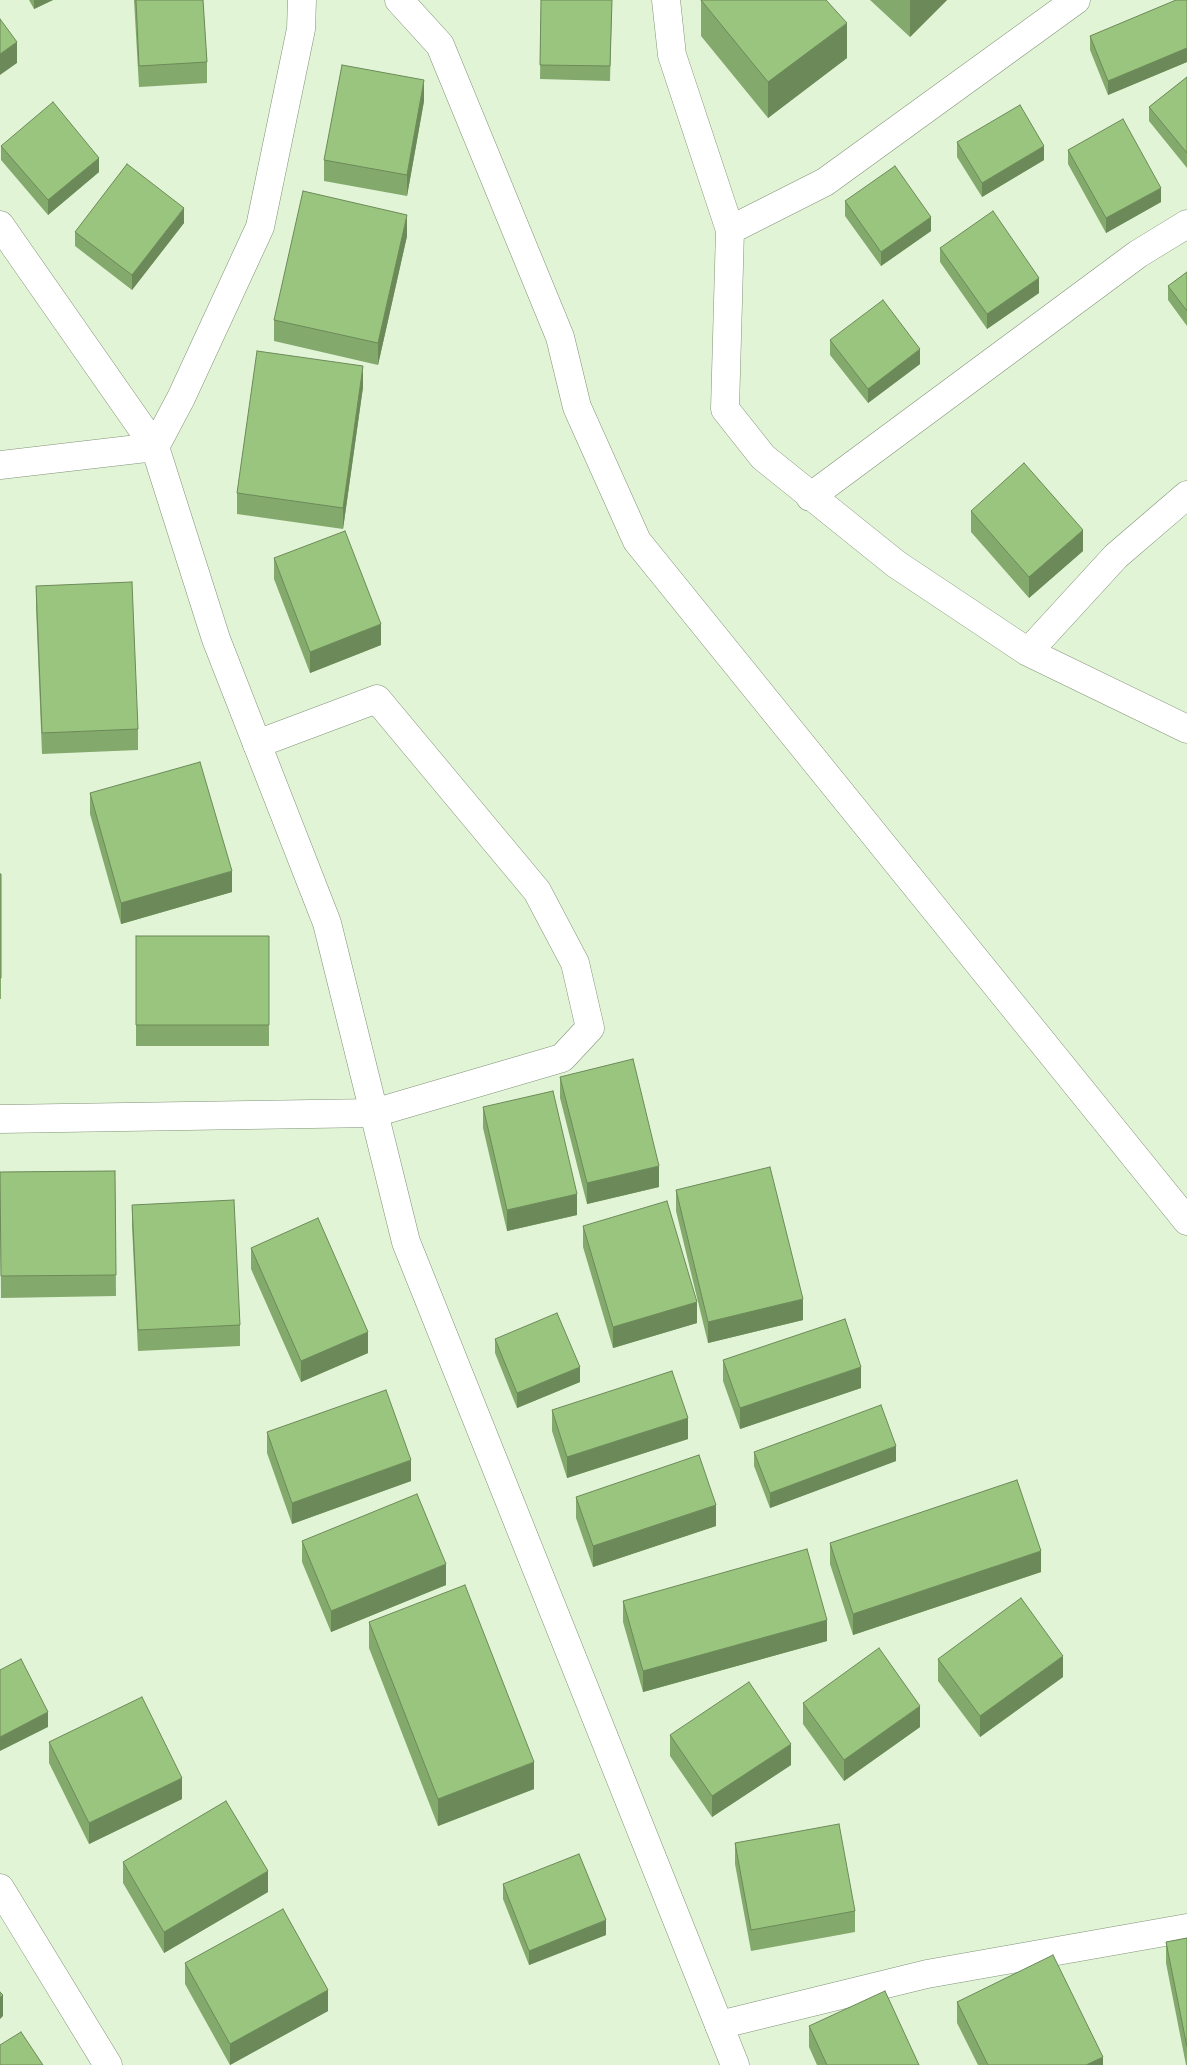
<!DOCTYPE html>
<style>
body{margin:0}
canvas{display:block;background:#e1f4d6}
</style>
<canvas width="1187" height="2065"></canvas>
<script>
const g = document.querySelector('canvas').getContext('2d');
g.lineJoin = 'round';
function poly(rows) {
  const path = new Path2D();
  for (const r of rows) {
    path.moveTo(r[0], r[1]);
    for (let i = 2; i < r.length; i += 2) path.lineTo(r[i], r[i + 1]);
  }
  return path;
}
function strokePath(path, color, width, dash) {
  g.strokeStyle = color;
  g.lineWidth = width;
  g.lineCap = dash ? 'butt' : 'round';
  g.setLineDash(dash || []);
  g.stroke(path);
}
function fill(path, color) {
  g.fillStyle = color;
  g.fill(path, 'evenodd');
}
const street = poly([
 [399,0,440,45,560,337,577,407,637,541,1187,1221],
 [666,0,672,55,730,230,725,409,763,457,896,564,1028,652,1187,729],
 [730,230,825,182,1076,0],
 [0,465,155,447],
 [810,497,1138,254,1187,224],
 [1028,652,1116,556,1187,495],
 [0,1119,374,1113,562,1058,590,1028,575,963,537,891,377,699,257,744],
 [0,1888,108,2065],
 [719,2025,927,1974,1187,1928]
]);
const secondary = poly([
 [0,225,155,447,216,639,327,923,406,1242,735,2065],
 [155,447,181,398,260,227,301,29,302,0]
]);
strokePath(street, '#829378', 29);
strokePath(secondary, '#829378', 29);
strokePath(street, '#fff', 28);
strokePath(secondary, '#fff', 28);
fill(poly([
 [29,0,53,0,34,9],
 [134,0,203,0,207,62,207,83,139,87],
 [541,0,612,0,610,81,540,79],
 [701,0,847,58,768,118,701,36],
 [870,0,947,0,910,37],
 [1187,0,1187,62,1108,95,1090,50,1090,36],
 [1187,77,1187,168,1149,121,1149,107],
 [424,101,407,196,324,181,324,160],
 [957,142,1044,160,982,197,957,157],
 [1,146,99,172,48,215,1,160],
 [1068,150,1161,202,1106,233,1068,164],
 [845,201,931,231,881,266,845,216],
 [184,223,132,290,75,246,75,232],
 [407,236,378,365,274,341,274,320],
 [940,248,1039,293,987,329,940,262],
 [1187,272,1187,326,1168,300,1168,286],
 [830,340,920,364,868,403,830,355],
 [363,387,343,529,237,514,237,493],
 [971,511,1083,551,1029,598,971,532],
 [274,558,381,645,310,673,274,579],
 [36,586,138,729,138,750,42,754,36,607],
 [90,793,232,892,121,924,90,814],
 [0,874,1,874,1,999,0,999],
 [136,936,269,936,269,1046,136,1046],
 [560,1077,659,1187,587,1204,560,1098],
 [483,1107,577,1215,507,1231,483,1128],
 [115,1171,116,1296,1,1298,0,1172],
 [676,1190,803,1320,708,1343,676,1211],
 [132,1205,240,1325,240,1346,138,1351,132,1226],
 [583,1226,697,1323,613,1348,583,1247],
 [251,1248,368,1353,301,1382,251,1269],
 [495,1339,580,1382,517,1408,495,1353],
 [723,1360,861,1388,740,1429,723,1381],
 [552,1410,688,1439,567,1478,552,1431],
 [267,1432,411,1481,292,1524,267,1453],
 [754,1452,896,1461,770,1508,754,1466],
 [576,1497,716,1526,593,1567,576,1518],
 [302,1541,446,1585,331,1632,302,1562],
 [830,1543,1041,1572,853,1635,830,1564],
 [623,1601,827,1641,643,1692,623,1622],
 [369,1622,534,1789,438,1826,369,1648],
 [938,1659,1063,1677,980,1737,938,1681],
 [803,1703,920,1727,844,1781,803,1724],
 [670,1735,791,1765,712,1817,670,1756],
 [49,1742,182,1799,89,1844,49,1763],
 [735,1843,855,1911,855,1932,751,1951,735,1864],
 [123,1862,268,1892,164,1953,123,1883],
 [503,1884,606,1935,529,1965,503,1899],
 [1187,1938,1187,2065,1186,2065,1166,1963,1166,1942],
 [185,1963,328,2011,230,2065,185,1984],
 [957,2002,1103,2065,978,2065,957,2023],
 [809,2026,919,2065,817,2065,809,2047]
]), '#84a96d');
fill(poly([
 [34,0,53,0,34,9],
 [910,0,947,0,910,37],
 [847,23,847,58,768,118,768,82],
 [17,42,17,63,0,75,0,54],
 [1187,48,1187,62,1108,95,1108,81],
 [424,80,424,101,407,196,407,175],
 [1044,146,1044,160,982,197,982,183],
 [99,158,99,172,48,215,48,200],
 [1161,188,1161,202,1106,233,1106,218],
 [184,208,184,223,132,290,132,275],
 [407,215,407,236,378,365,378,343],
 [931,217,931,231,881,266,881,252],
 [1039,278,1039,293,987,329,987,314],
 [920,349,920,364,868,403,868,389],
 [363,366,363,387,343,529,343,508],
 [1083,530,1083,551,1029,598,1029,577],
 [381,624,381,645,310,673,310,652],
 [232,871,232,892,121,924,121,903],
 [659,1166,659,1187,587,1204,587,1183],
 [577,1194,577,1215,507,1231,507,1210],
 [803,1299,803,1320,708,1343,708,1322],
 [697,1302,697,1323,613,1348,613,1327],
 [368,1332,368,1353,301,1382,301,1361],
 [580,1367,580,1382,517,1408,517,1393],
 [861,1367,861,1388,740,1429,740,1408],
 [688,1418,688,1439,567,1478,567,1457],
 [896,1446,896,1461,770,1508,770,1493],
 [411,1460,411,1481,292,1524,292,1503],
 [716,1505,716,1526,593,1567,593,1546],
 [1041,1551,1041,1572,853,1635,853,1614],
 [446,1564,446,1585,331,1632,331,1611],
 [827,1620,827,1641,643,1692,643,1671],
 [1063,1656,1063,1677,980,1737,980,1716],
 [920,1706,920,1727,844,1781,844,1760],
 [48,1712,48,1727,0,1751,0,1737],
 [791,1744,791,1765,712,1817,712,1796],
 [534,1762,534,1789,438,1826,438,1799],
 [182,1778,182,1799,89,1844,89,1823],
 [268,1871,268,1892,164,1953,164,1932],
 [606,1920,606,1935,529,1965,529,1951],
 [328,1990,328,2011,230,2065,230,2044],
 [3,1995,3,2016,0,2019,0,1998],
 [1103,2057,1103,2065,1086,2065]
]), '#6c8a59');
const building = poly([
 [136,0,203,0,207,62,139,66,136,0],
 [541,0,612,0,610,66,540,65,541,0],
 [701,0,826,0,847,23,768,82,701,0],
 [1176,0,1187,0,1187,48,1108,81,1090,36,1176,0],
 [0,19,17,42,0,54,0,19],
 [342,65,424,80,407,175,324,160,342,65],
 [1187,77,1187,153,1149,107,1187,77],
 [53,102,99,158,48,200,1,146,53,102],
 [1020,105,1044,146,982,183,957,142,1020,105],
 [1123,119,1161,188,1106,218,1068,150,1123,119],
 [127,164,184,208,132,275,75,232,127,164],
 [895,166,931,217,881,252,845,201,895,166],
 [303,191,407,215,378,343,274,320,303,191],
 [993,211,1039,278,987,314,940,248,993,211],
 [1187,272,1187,311,1168,286,1187,272],
 [883,300,920,349,868,389,830,340,883,300],
 [257,351,363,366,343,508,237,493,257,351],
 [1024,463,1083,530,1029,577,971,511,1024,463],
 [345,531,381,624,310,652,274,558,345,531],
 [132,582,138,729,42,733,36,586,132,582],
 [200,762,232,871,121,903,90,793,200,762],
 [0,874,1,874,1,978,0,978,0,874],
 [136,936,269,936,269,1025,136,1025,136,936],
 [633,1059,659,1166,587,1183,560,1077,633,1059],
 [553,1091,577,1194,507,1210,483,1107,553,1091],
 [770,1167,803,1299,708,1322,676,1190,770,1167],
 [115,1171,116,1275,1,1276,0,1172,115,1171],
 [234,1200,240,1325,138,1330,132,1205,234,1200],
 [667,1201,697,1302,613,1327,583,1226,667,1201],
 [318,1218,368,1332,301,1361,251,1248,318,1218],
 [557,1313,580,1367,517,1393,495,1339,557,1313],
 [845,1319,861,1367,740,1408,723,1360,845,1319],
 [672,1371,688,1418,567,1457,552,1410,672,1371],
 [386,1390,411,1460,292,1503,267,1432,386,1390],
 [881,1405,896,1446,770,1493,754,1452,881,1405],
 [699,1455,716,1505,593,1546,576,1497,699,1455],
 [1017,1480,1041,1551,853,1614,830,1543,1017,1480],
 [417,1494,446,1564,331,1611,302,1541,417,1494],
 [807,1549,827,1620,643,1671,623,1601,807,1549],
 [465,1585,534,1762,438,1799,369,1622,465,1585],
 [1021,1598,1063,1656,980,1716,938,1659,1021,1598],
 [879,1648,920,1706,844,1760,803,1703,879,1648],
 [21,1659,48,1712,0,1737,0,1670,21,1659],
 [749,1682,791,1744,712,1796,670,1735,749,1682],
 [142,1697,182,1778,89,1823,49,1742,142,1697],
 [226,1801,268,1871,164,1932,123,1862,226,1801],
 [839,1824,855,1911,751,1930,735,1843,839,1824],
 [579,1854,606,1920,529,1951,503,1884,579,1854],
 [283,1909,328,1990,230,2044,185,1963,283,1909],
 [1187,1938,1187,2047,1166,1942,1187,1938],
 [1053,1955,1103,2057,1086,2065,988,2065,957,2002,1053,1955],
 [885,1991,919,2065,827,2065,809,2026,885,1991],
 [0,1992,3,1995,0,1998,0,1992],
 [21,2032,43,2065,0,2065,0,2045,21,2032]
]);
fill(building, '#9ac57f');
strokePath(building, '#6c8a59', 1);
</script>
